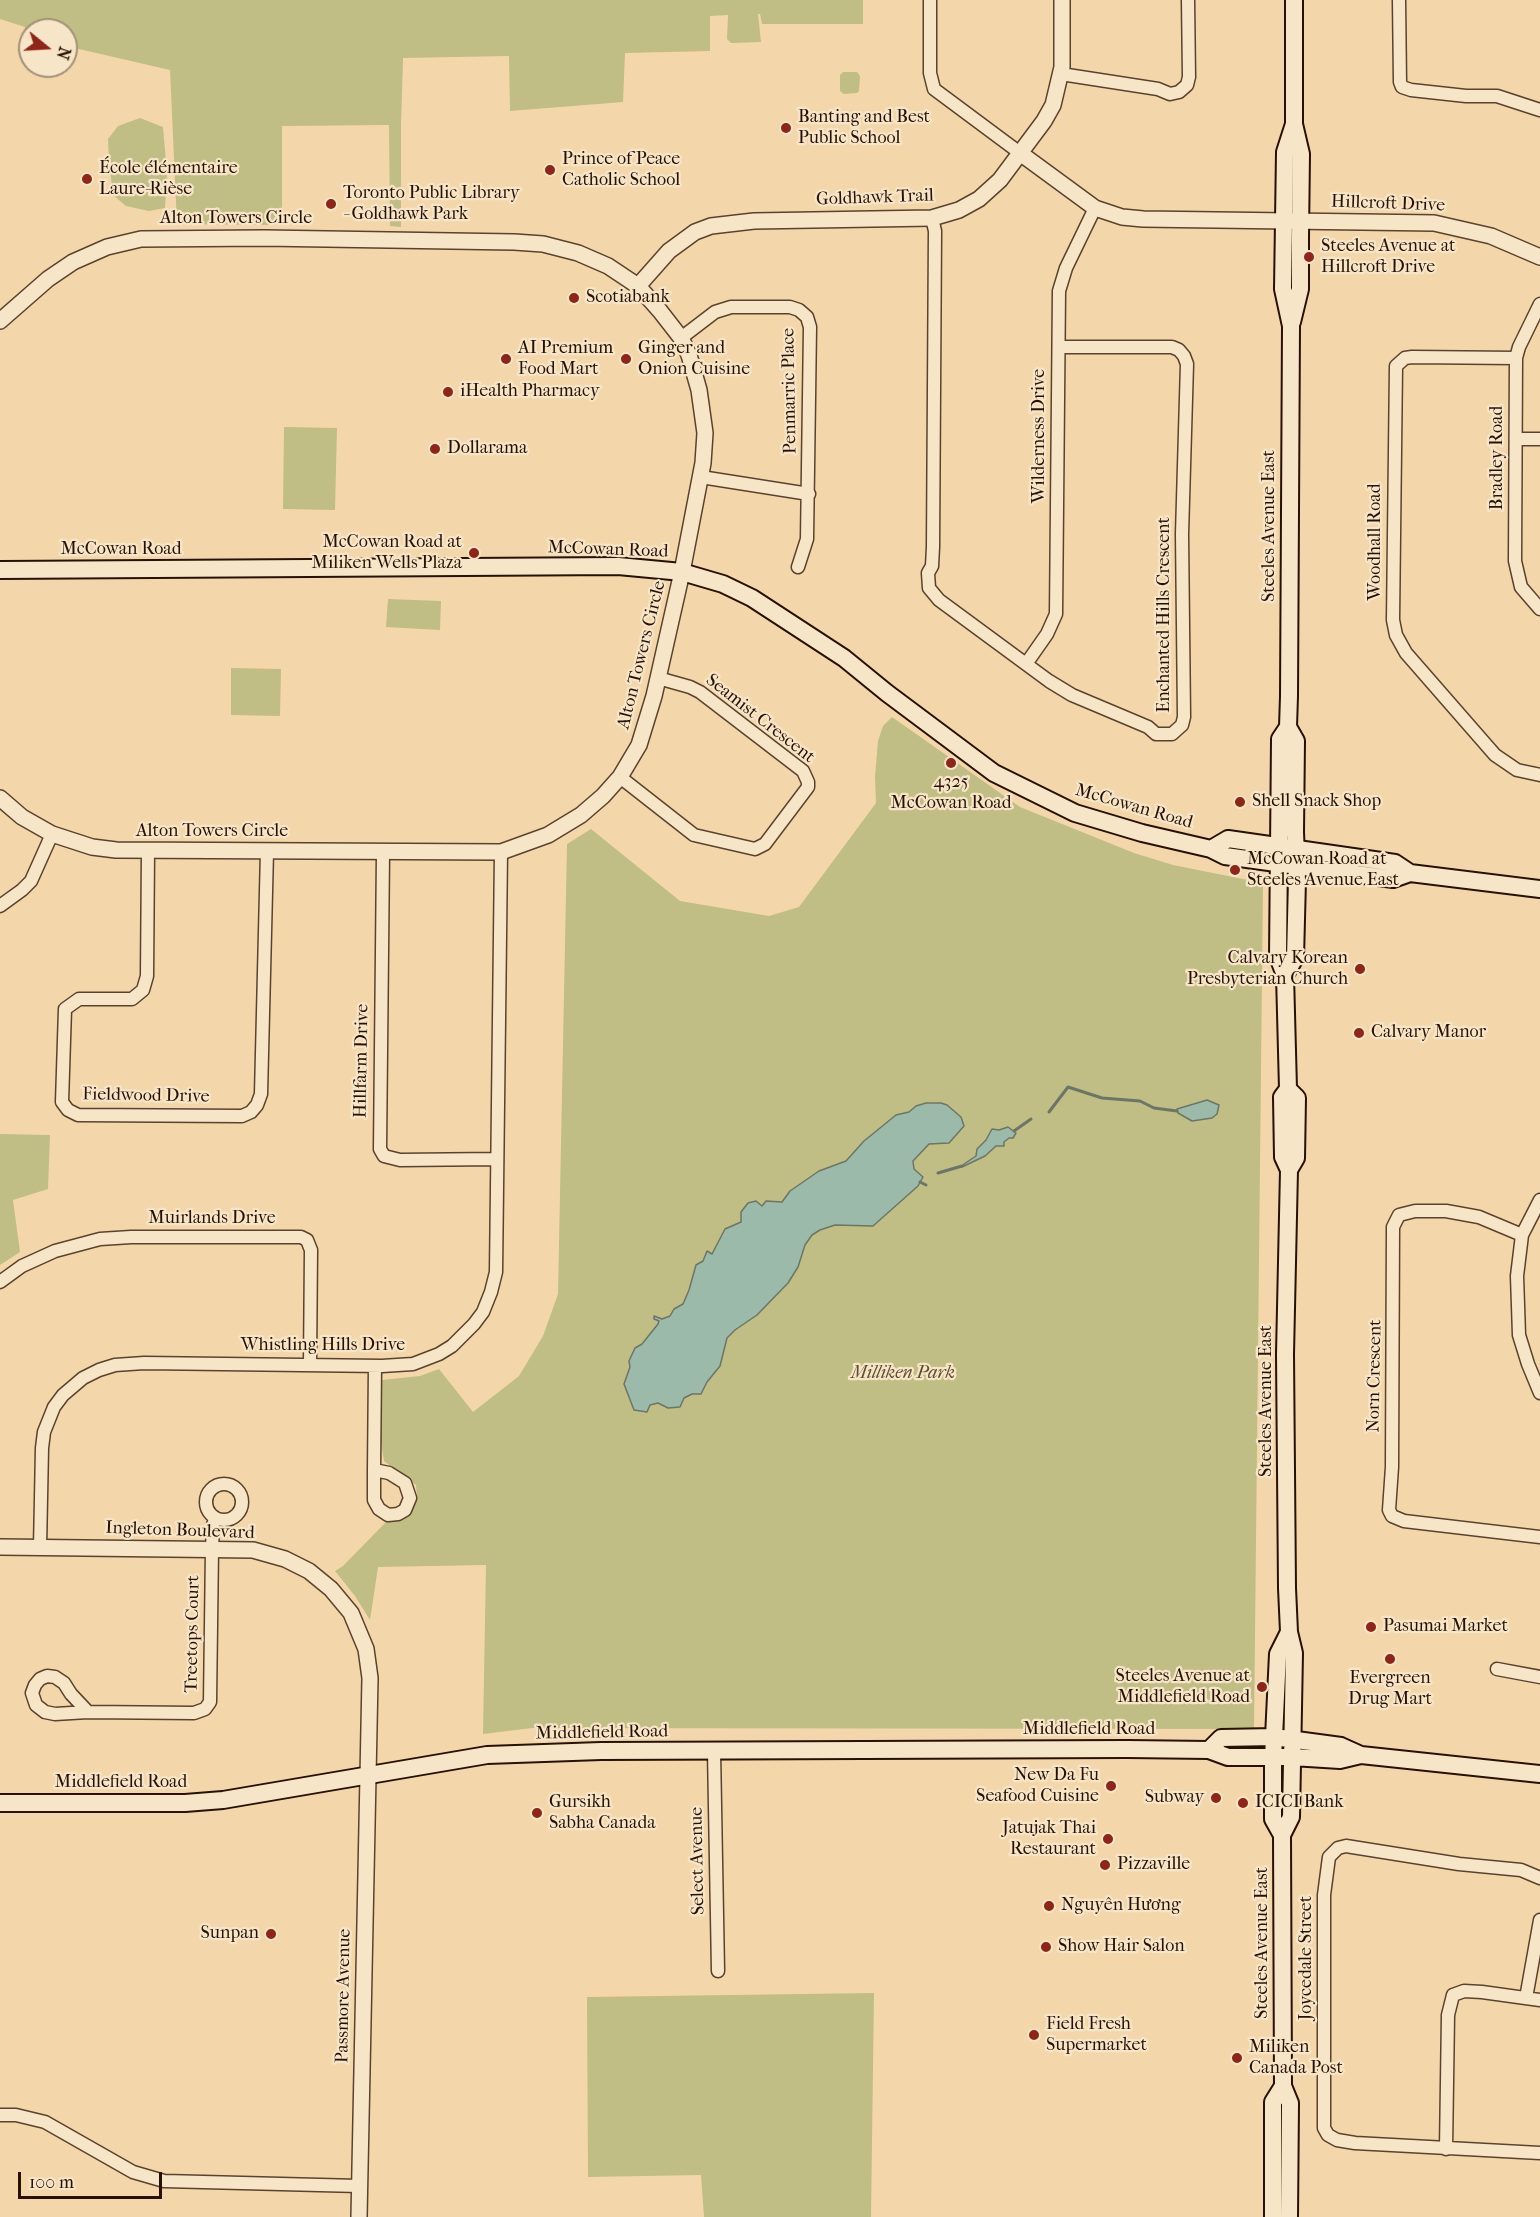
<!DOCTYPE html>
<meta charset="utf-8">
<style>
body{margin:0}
#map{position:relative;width:1540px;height:2217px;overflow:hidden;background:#f3d7ab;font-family:"IM FELL French Canon",serif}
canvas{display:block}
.north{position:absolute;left:18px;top:18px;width:60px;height:60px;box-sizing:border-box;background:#f7e5c8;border:2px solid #a49079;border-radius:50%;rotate:108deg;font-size:16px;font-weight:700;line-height:24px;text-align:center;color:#281102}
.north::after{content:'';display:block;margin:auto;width:21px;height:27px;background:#8f2418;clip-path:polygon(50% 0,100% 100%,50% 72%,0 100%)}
.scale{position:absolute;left:18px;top:2172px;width:144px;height:27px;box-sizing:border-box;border:3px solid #281102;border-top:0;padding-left:8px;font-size:18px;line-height:21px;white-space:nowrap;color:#281102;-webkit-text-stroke:4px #f7e5c8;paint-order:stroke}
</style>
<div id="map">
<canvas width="1540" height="2217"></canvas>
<div class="north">N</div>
<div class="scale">100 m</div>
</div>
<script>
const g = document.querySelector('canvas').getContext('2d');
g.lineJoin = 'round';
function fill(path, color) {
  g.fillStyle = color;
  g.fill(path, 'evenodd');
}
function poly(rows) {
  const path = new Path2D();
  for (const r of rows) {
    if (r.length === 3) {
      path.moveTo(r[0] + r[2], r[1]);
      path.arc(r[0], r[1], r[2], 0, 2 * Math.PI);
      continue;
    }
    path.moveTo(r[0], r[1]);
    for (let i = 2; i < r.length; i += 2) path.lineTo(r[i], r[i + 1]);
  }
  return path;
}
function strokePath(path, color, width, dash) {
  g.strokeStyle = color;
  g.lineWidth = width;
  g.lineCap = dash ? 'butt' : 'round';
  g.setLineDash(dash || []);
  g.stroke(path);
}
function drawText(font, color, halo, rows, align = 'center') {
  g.font = font + ' "IM FELL French Canon",serif';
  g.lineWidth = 4.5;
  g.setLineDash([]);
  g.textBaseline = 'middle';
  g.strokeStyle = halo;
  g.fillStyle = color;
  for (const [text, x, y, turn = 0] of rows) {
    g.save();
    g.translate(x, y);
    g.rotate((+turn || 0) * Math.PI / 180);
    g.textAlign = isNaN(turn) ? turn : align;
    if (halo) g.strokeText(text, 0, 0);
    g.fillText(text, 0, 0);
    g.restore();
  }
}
fill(poly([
 [0,0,863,0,863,24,762,24,760,14,758,14,761,42,731,43,727,39,728,15,710,16,710,51,625,53,623,102,510,111,509,56,403,58,401,125,401,227,390,226,389,125,282,126,282,225,177,224,170,70,66,46,66,30,30,30,30,45,24,45,25,27,0,19],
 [843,72,857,72,860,76,859,91,857,93,844,94,840,91,840,75],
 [140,118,163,127,167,174,165,208,149,211,126,206,113,195,109,161,108,139,118,126],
 [284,427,337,428,335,510,283,509],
 [388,599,441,601,440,630,386,627],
 [231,668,281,669,280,716,231,715],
 [892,717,1020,807,1134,853,1173,865,1263,883,1254,1729,532,1728,483,1734,486,1565,378,1567,370,1620,355,1596,335,1571,343,1566,386,1522,404,1519,414,1507,417,1497,416,1485,384,1461,381,1442,382,1380,420,1376,439,1369,473,1412,519,1376,543,1336,558,1294,567,844,591,829,680,901,769,916,799,907,876,803,875,777,878,741,883,726],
 [0,1134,50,1135,48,1189,13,1200,20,1252,0,1265],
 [874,1993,871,2217,704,2217,701,2175,588,2177,587,1997]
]), '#c0bd85');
const water = poly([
 [1207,1100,1219,1105,1217,1114,1212,1118,1192,1121,1178,1113,1177,1109,1207,1100],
 [926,1103,941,1103,947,1105,961,1117,964,1126,949,1143,929,1144,913,1161,914,1169,923,1177,918,1186,873,1226,835,1225,820,1230,812,1235,805,1245,798,1267,788,1283,757,1315,735,1330,727,1338,720,1366,707,1382,701,1394,692,1394,684,1398,680,1407,668,1408,658,1403,650,1405,647,1412,634,1410,624,1384,630,1367,629,1361,635,1348,642,1344,658,1324,659,1321,654,1319,654,1316,662,1319,670,1316,674,1309,683,1304,689,1290,696,1265,703,1261,707,1251,712,1254,725,1229,741,1222,741,1212,748,1203,756,1201,762,1206,766,1201,782,1202,790,1191,819,1171,846,1161,864,1141,896,1115,909,1112,916,1106,926,1103],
 [1008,1127,1016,1133,1013,1138,1009,1138,1004,1142,1004,1146,996,1146,985,1156,962,1167,964,1164,976,1156,977,1149,986,1140,992,1129,999,1130,1008,1127]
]);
fill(water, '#9bbaa9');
strokePath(water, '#6d7666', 1.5);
strokePath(poly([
 [1049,1112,1068,1087,1102,1098,1140,1101,1154,1108,1177,1111],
 [1014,1131,1031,1119],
 [938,1173,962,1166],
 [920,1182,926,1185]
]), '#6d7666', 3);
const minor = poly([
 [930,0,930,73,934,89,1020,153],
 [1399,0,1400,82,1402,87,1411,90,1466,96,1497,96,1540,110],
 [1061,74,1158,89,1170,94,1179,92,1187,85,1189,77,1188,0],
 [932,218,935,231,933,547,932,566,928,573,929,588,939,600,1049,681,1072,695,1148,727,1156,734,1172,734,1182,725,1184,717,1182,534,1187,364,1184,356,1179,350,1172,347,1059,347],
 [1540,304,1519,347,1516,358,1515,561,1521,587,1540,609],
 [681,338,715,312,731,307,790,307,799,310,807,317,810,327,807,539,798,567],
 [1516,358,1412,357,1405,358,1396,366,1393,620,1396,635,1406,653,1495,755,1517,770,1540,775],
 [1516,439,1540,439],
 [701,477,809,494],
 [1026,664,1047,634,1056,614,1059,291,1066,268,1095,208],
 [620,777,694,835,755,849,765,844,808,787,808,782,803,771,700,692,690,687,658,678],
 [148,851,147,976,143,990,132,999,79,999,65,1009,62,1102,68,1110,78,1115,242,1116,251,1112,257,1105,261,1094,267,851],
 [383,853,380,1149,384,1156,400,1160,496,1159],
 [0,906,22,890,31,881,52,834],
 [1540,1200,1522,1235,1517,1276,1519,1335,1528,1364,1540,1393],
 [1522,1235,1479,1217,1446,1211,1415,1211,1399,1215,1393,1227,1392,1467,1389,1510,1392,1516,1404,1521,1540,1537],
 [0,1282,22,1266,55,1251,100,1239,131,1237,301,1237,307,1240,311,1250,310,1365],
 [374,1470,389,1473,405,1483,410,1498,405,1510,398,1514,388,1515,379,1509,374,1500,374,1470,375,1366],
 [224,1502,18],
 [40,1548,42,1448,44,1432,54,1407,63,1395,83,1378,99,1370,115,1365,144,1363,382,1366,413,1364,439,1354,452,1346,474,1324,483,1312,491,1292,496,1272,501,852],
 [1497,1669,1540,1677],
 [88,1712,71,1694,64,1683,55,1677,47,1676,40,1679,35,1685,32,1693,36,1705,45,1712,55,1714,88,1712,194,1713,205,1709,210,1702,212,1549,213,1525,215,1519],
 [714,1751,718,1971],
 [1540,1878,1521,1870,1459,1864,1346,1846,1338,1848,1329,1857,1324,1895,1324,2128,1328,2135,1337,2140,1355,2143,1540,2153],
 [1526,1998,1540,1920],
 [0,2115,16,2115,45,2122,133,2172,164,2181,359,2186],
 [1446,2149,1448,2015,1453,1995,1464,1991,1482,1992,1540,2000]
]);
const tertiary = poly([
 [1020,153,1095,208,1122,217,1143,219,1434,223,1491,236,1540,257],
 [638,286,669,251,695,232,711,226,754,221,932,218,959,210,979,199,1000,180,1044,121,1053,105,1062,67,1062,0],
 [0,321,48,279,73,262,107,247,141,239,264,238,514,242,543,244,578,253,608,266,638,286,660,311,681,338,689,355,699,390,705,433,703,463,682,572,654,696,639,745,620,777,603,796,581,815,548,835,501,852,116,850,92,847,52,834,22,817,0,798],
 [0,1547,253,1550,285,1559,309,1571,331,1589,351,1613,366,1649,370,1678,359,2217]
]);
const secondary = poly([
 [1292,322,1300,289,1300,237,1301,154,1294,124,1294,0],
 [0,570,618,566,682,572,723,584,752,598,844,658,887,693,994,773,1075,813,1142,833,1211,849,1225,856,1393,879,1410,873,1540,889],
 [1211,849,1228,839,1395,863,1410,873],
 [1285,975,1295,958,1297,880,1295,832,1296,741,1288,727],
 [1288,1089,1297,1098,1296,1158,1289,1170],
 [1209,1750,1221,1738,1274,1737,1341,1746,1361,1755,1540,1774],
 [0,1803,185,1803,223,1800,487,1755,601,1751,1127,1749,1209,1750,1228,1757,1292,1757,1340,1760,1361,1755],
 [1282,1835,1273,1819,1273,1758,1278,1654,1289,1632],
 [1273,2217,1273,2102,1283,2086],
 [1289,2217,1290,2103,1283,2086,1282,1835,1291,1817,1294,1653,1289,1632,1287,1588,1285,1354,1289,1170,1283,1157,1282,1097,1288,1089,1285,975,1278,957,1280,739,1288,727,1289,696,1291,326,1283,289,1285,152,1294,124]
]);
strokePath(minor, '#5b422c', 15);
strokePath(tertiary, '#5b422c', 18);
strokePath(secondary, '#281102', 20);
strokePath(minor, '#f7e5c8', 12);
strokePath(tertiary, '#f7e5c8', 15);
strokePath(secondary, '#f7e5c8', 16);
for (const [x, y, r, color] of [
 [786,128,6,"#8f2418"],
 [550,170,6,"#8f2418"],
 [87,179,6,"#8f2418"],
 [331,204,6,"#8f2418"],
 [1309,257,6,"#8f2418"],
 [574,298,6,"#8f2418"],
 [506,359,6,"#8f2418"],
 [626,359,6,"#8f2418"],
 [448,392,6,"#8f2418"],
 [435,449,6,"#8f2418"],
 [474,553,6,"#8f2418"],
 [951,763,6,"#8f2418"],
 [1240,802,6,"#8f2418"],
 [1235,870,6,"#8f2418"],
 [1360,969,6,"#8f2418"],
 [1359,1033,6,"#8f2418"],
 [1371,1627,6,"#8f2418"],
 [1390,1659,6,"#8f2418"],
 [1262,1687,6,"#8f2418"],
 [1111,1786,6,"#8f2418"],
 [1216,1798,6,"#8f2418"],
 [1243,1803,6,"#8f2418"],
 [537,1813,6,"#8f2418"],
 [1108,1839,6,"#8f2418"],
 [1105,1865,6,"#8f2418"],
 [1049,1906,6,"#8f2418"],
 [271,1934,6,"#8f2418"],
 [1046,1947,6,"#8f2418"],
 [1034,2035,6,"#8f2418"],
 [1237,2058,6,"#8f2418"]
]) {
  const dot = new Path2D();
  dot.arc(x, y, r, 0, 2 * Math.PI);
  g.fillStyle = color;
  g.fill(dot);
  strokePath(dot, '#f7e5c8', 2);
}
drawText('18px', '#281102', '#f7e5c8', [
 ["Banting and Best",798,118],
 ["Public School",798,139],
 ["Prince of Peace",562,160],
 ["Catholic School",562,181],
 ["École élémentaire",99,169],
 ["Laure-Rièse",99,190],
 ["Toronto Public Library",343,194],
 ["- Goldhawk Park",343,215],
 ["Steeles Avenue at",1321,247],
 ["Hillcroft Drive",1321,268],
 ["Scotiabank",586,298],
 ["AI Premium",518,349],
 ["Food Mart",518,370],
 ["Ginger and",638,349],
 ["Onion Cuisine",638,370],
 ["iHealth Pharmacy",460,392],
 ["Dollarama",447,449],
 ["McCowan Road at",462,543,"right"],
 ["Miliken Wells Plaza",462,564,"right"],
 ["4325",951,783,"center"],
 ["McCowan Road",951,804,"center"],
 ["Shell Snack Shop",1252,802],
 ["McCowan Road at",1247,860],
 ["Steeles Avenue East",1247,881],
 ["Calvary Korean",1348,959,"right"],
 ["Presbyterian Church",1348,980,"right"],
 ["Calvary Manor",1371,1033],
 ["Pasumai Market",1383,1627],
 ["Steeles Avenue at",1250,1677,"right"],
 ["Middlefield Road",1250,1698,"right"],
 ["Evergreen",1390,1679,"center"],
 ["Drug Mart",1390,1700,"center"],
 ["New Da Fu",1099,1776,"right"],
 ["Seafood Cuisine",1099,1797,"right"],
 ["Subway",1204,1798,"right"],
 ["Gursikh",549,1803],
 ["Sabha Canada",549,1824],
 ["ICICI Bank",1255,1803],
 ["Jatujak Thai",1096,1829,"right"],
 ["Restaurant",1096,1850,"right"],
 ["Pizzaville",1117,1865],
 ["Nguyên Hương",1061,1906],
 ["Sunpan",259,1934,"right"],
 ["Show Hair Salon",1058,1947],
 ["Field Fresh",1046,2025],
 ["Supermarket",1046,2046],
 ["Miliken",1249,2048],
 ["Canada Post",1249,2069]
], 'left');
drawText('18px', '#281102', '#f7e5c8', [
 ["Goldhawk Trail",875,198,-2],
 ["Hillcroft Drive",1388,204,2],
 ["Alton Towers Circle",236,219],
 ["Penmarric Place",790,391,-91],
 ["Wilderness Drive",1040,436,-90],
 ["Bradley Road",1498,458,-90],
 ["Steeles Avenue East",1270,526,-90],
 ["Woodhall Road",1376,542,-90],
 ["McCowan Road",121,550],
 ["McCowan Road",608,550,2],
 ["Enchanted Hills Crescent",1165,615,-90],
 ["Alton Towers Circle",642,655,-76],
 ["Seamist Crescent",760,719,38],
 ["McCowan Road",1134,807,16],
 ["Alton Towers Circle",212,832],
 ["Hillfarm Drive",362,1061,-89],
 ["Fieldwood Drive",146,1096,1],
 ["Muirlands Drive",212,1219],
 ["Whistling Hills Drive",323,1346],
 ["Norn Crescent",1375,1376,-89],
 ["Steeles Avenue East",1267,1401,-90],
 ["Ingleton Boulevard",180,1531,2],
 ["Treetops Court",193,1634,-89],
 ["Middlefield Road",1089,1730],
 ["Middlefield Road",602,1733,-1],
 ["Middlefield Road",121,1783],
 ["Select Avenue",698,1861,-91],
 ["Steeles Avenue East",1263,1943,-90],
 ["Joycedale Street",1307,1958,-90],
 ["Passmore Avenue",344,1996,-89]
]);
drawText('italic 18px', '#5d4d30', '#f7e5c8', [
 ["Milliken Park",903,1374]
]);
</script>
